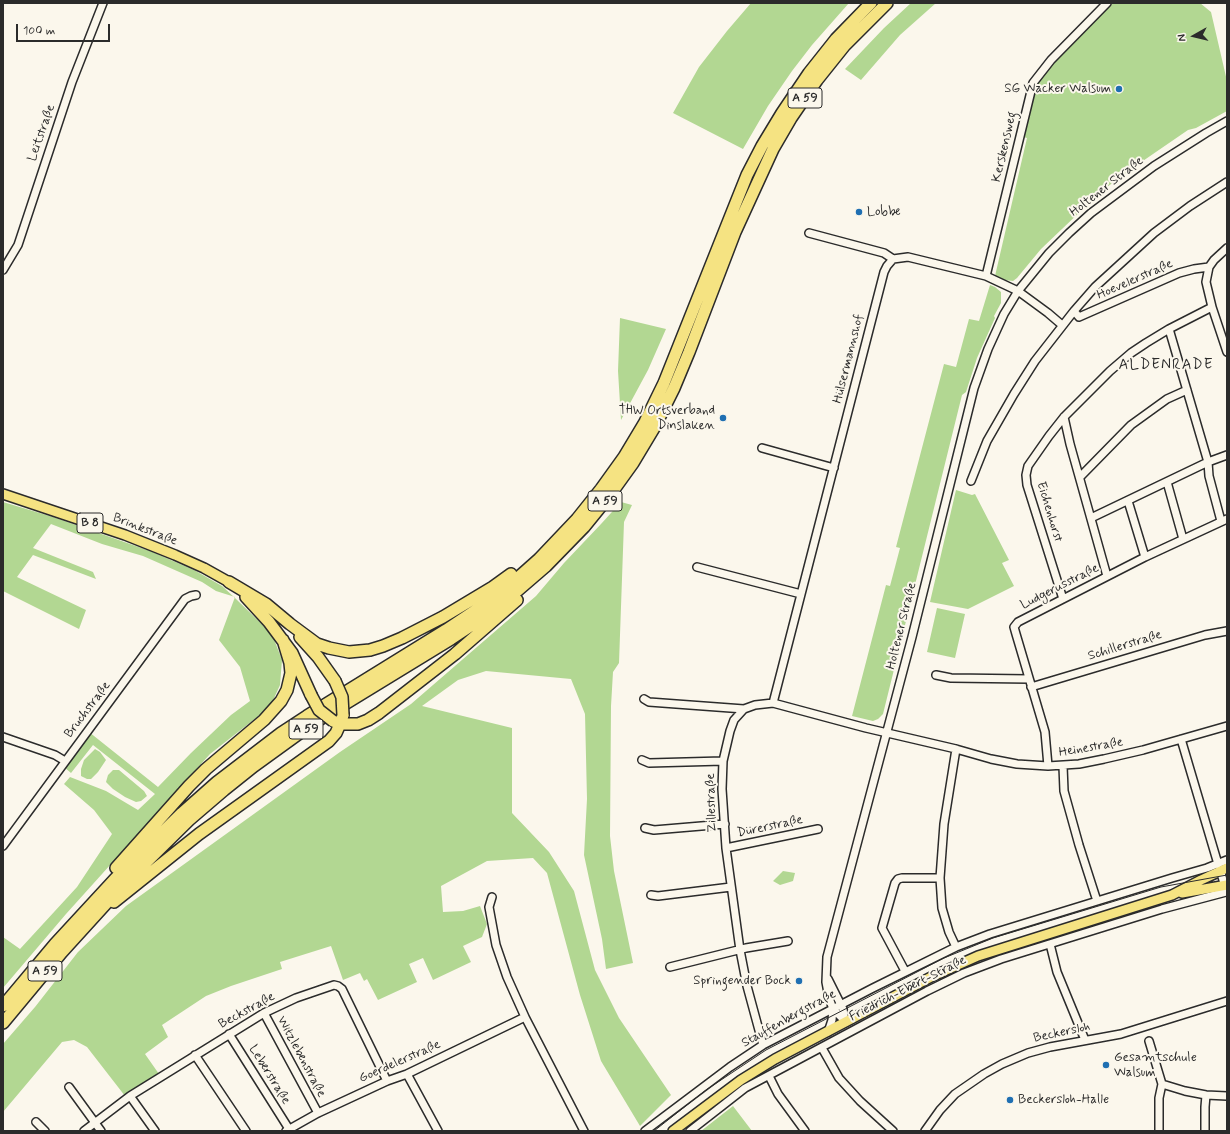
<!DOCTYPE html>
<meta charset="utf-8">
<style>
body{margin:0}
#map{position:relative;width:1230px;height:1134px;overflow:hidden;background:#fbf7ec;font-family:Mynerve,sans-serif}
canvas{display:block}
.frame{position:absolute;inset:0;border:4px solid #2b2b2b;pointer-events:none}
.north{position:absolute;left:1174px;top:16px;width:40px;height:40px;-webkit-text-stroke:3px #fbf7ec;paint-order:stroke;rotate:262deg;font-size:11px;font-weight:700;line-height:16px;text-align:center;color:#2b2b2b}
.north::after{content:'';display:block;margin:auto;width:14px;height:18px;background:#2b2b2b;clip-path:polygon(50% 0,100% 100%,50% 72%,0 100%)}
.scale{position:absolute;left:16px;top:24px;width:94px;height:18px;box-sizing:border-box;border:2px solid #2b2b2b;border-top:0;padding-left:5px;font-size:12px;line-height:14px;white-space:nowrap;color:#2b2b2b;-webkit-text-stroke:3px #fbf7ec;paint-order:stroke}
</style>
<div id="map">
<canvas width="1230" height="1134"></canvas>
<div class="frame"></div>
<div class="north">N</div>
<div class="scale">100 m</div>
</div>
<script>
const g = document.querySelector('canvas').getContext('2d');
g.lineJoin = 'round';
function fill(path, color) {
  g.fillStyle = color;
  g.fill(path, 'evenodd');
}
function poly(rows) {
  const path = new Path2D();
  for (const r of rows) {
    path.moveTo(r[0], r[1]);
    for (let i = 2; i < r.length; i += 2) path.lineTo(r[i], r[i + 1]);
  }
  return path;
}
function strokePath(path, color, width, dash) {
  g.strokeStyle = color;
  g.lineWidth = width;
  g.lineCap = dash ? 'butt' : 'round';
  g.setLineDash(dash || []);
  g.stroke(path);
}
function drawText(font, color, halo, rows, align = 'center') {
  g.font = font + ' Mynerve,sans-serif';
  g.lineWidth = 4;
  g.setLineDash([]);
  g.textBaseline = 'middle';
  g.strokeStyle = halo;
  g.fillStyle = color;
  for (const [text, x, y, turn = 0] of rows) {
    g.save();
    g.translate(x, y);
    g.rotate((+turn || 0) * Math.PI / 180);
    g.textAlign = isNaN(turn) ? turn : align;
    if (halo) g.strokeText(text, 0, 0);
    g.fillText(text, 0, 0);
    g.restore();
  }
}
fill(poly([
 [751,3,849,3,812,45,792,71,768,106,743,149,673,113,699,67,727,31],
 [911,3,936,3,900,35,861,80,845,69,884,28],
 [1113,3,1200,3,1211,12,1227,81,1227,111,1196,128,1188,130,1137,165,1115,181,1086,203,1083,209,1041,249,1017,278,1013,281,1004,280,995,276,1027,138,1023,137,1034,89,1042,75],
 [990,285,995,287,1001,292,1001,303,994,316,995,318,977,358,966,392,962,395,883,714,878,719,873,721,852,716,886,585,890,586,900,548,896,547,944,364,956,367,969,319,979,321],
 [620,318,666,329,648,370,621,420,618,371],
 [956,490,972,495,975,494,1009,560,1002,563,1014,586,968,609,930,602],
 [3,502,53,517,150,551,194,570,222,586,235,598,272,634,282,660,280,685,270,707,210,754,66,914,3,988,3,937,20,949,77,887,112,834,94,810,64,784,70,777,106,791,138,810,155,794,93,745,71,773,64,767,89,732,158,787,191,753,231,715,250,701,240,667,219,640,235,597,216,591,202,582,143,556,102,544,51,524,33,548,93,572,96,579,33,555,17,577,86,610,79,629,3,591],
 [621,502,632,505,624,522,619,663,613,672,611,706,610,836,614,871,633,963,606,969,602,939,584,855,587,799,585,714,571,679,486,671,458,680,422,706,512,728,512,813,549,852,574,891,595,970,619,1018,671,1095,640,1126,601,1061,580,995,547,873,533,858,487,861,441,886,443,912,463,911,480,906,487,924,482,937,463,946,471,962,433,980,423,958,409,964,417,982,378,1000,367,979,364,981,360,973,343,980,331,946,280,962,282,969,231,986,206,996,162,1025,168,1037,145,1054,159,1074,125,1096,87,1047,74,1040,62,1042,3,1112,3,1044,35,1007,78,952,126,906,340,752,411,704,536,596,564,563,601,524],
 [937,608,965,614,955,658,927,652],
 [95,749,100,752,106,760,98,772,91,779,87,779,81,776,81,769,84,760],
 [113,770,119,770,144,791,147,796,141,801,136,802,125,797,113,789,106,782,108,775],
 [783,871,795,873,793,881,780,885,773,881],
 [733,1106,752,1131,701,1131]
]), '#b2d792');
const minor = poly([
 [809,233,884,253,893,259],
 [1227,248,1214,260,1209,267,1206,282,1212,307,1227,352],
 [3,270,18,245,72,82,103,3],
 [986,276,1033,83,1051,60,1107,3],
 [1074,311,1079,317,1179,273,1194,269,1209,267],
 [1169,329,1208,462,1209,476,1221,521],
 [1064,417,1070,444,1107,576],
 [762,448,834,468],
 [1080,477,1131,425,1167,399,1187,390],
 [971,481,987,441,1014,394,1035,361,1074,311,1095,287,1154,233,1190,206,1227,182],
 [1167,482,1183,539],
 [1128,501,1145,557],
 [1091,518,1208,462,1227,455],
 [697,567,801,594],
 [1063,599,1027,485,1026,475,1028,466,1049,436,1064,417,1110,371,1131,353,1146,343,1169,329,1212,307],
 [936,675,951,678,1029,679],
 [1031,687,1205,635,1227,631],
 [644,699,649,702,744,709],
 [773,703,884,272,887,266,893,259,908,257,986,276,1018,291,1048,313,1062,325],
 [3,737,55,755,65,761],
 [1181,739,1218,864],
 [642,760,649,763,723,761],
 [1048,766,1045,732,1016,634,1014,627,1018,622,1145,557,1227,519],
 [1063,766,1064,791,1079,845,1097,901],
 [645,828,654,830,725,824],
 [3,846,185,599,191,596,196,595],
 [726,848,818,829],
 [1220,870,1226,890],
 [651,895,658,896,731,887],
 [492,897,489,907,496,945,507,977,525,1017],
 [1050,944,1057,972,1085,1040],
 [956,947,949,932,942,908,940,878,944,824,956,749],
 [670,967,746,948,788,941],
 [905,971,882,928,895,883,898,879,902,878,940,878],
 [828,979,843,1009,845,1021],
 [264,1013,318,1113],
 [846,1022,833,1009,829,998,826,982,827,957,912,637,974,388,988,349,1004,314,1018,291,1049,253,1069,233,1091,213,1154,166,1206,133,1227,121],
 [828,1032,832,1020,833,1009],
 [229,1034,289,1129],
 [1149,1041,1162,1084,1159,1098,1159,1131],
 [763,1045,747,986,740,950,726,848,722,789,723,761,730,731,734,720,744,709,755,705,773,703,866,728,956,749,991,759,1017,764,1048,766,1079,764,1104,759,1143,750,1227,726],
 [822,1048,839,1078,860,1101,893,1131],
 [195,1055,246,1131],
 [407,1074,438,1131],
 [769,1076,778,1094,805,1131],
 [1162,1084,1185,1091,1206,1095,1227,1096],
 [69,1087,101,1131],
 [130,1096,155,1131],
 [36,1122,45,1131],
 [84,1131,130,1096,264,1013,296,998,334,985,338,986,342,989,387,1081],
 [286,1131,318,1113,387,1081,407,1074,525,1017,584,1131],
 [645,1131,730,1067,763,1045,873,988,956,947,990,934,1172,878,1207,868,1227,860],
 [690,1131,745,1088,927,991,964,973,1001,959,1162,909,1226,892],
 [925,1131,940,1110,955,1094,984,1074,1002,1064,1028,1053,1050,1047,1121,1034,1227,1001],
 [1205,1131,1205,1107,1206,1095]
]);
const major = poly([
 [3,494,125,535,175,555,204,568,229,582],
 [1182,893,1227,885],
 [673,1131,741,1080,775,1059,931,977,978,956,1172,895,1201,880,1227,868]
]);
const highway = poly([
 [229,582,266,604,290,624,317,644,329,648,349,652,370,650,383,646,402,638,443,617,493,587,511,574],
 [246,597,269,622,292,653,311,695],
 [300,637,318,657,335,681],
 [334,721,340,724,358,724,368,720,379,713,455,654,517,600],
 [116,868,189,786,206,769,264,720,281,701,287,690,291,673,290,663,283,640],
 [114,902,199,834,329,741,336,733,340,724,343,715],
 [3,1006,55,944,115,879,182,813,217,782,281,733,307,716,446,630,482,606,512,583,539,559,577,519,601,489,624,457,645,422,664,383,735,205,747,175,762,146,782,113,809,73,836,39,871,3],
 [3,1023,62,952,122,886,189,820,224,790,254,766,312,724,451,639,487,615,517,591,546,566,584,527,610,495,633,463,654,428,674,388,689,352,735,232,773,149,791,118,817,80,845,45,887,3]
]);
strokePath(minor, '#2b2b2b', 10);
strokePath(major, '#2b2b2b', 12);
strokePath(highway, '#2b2b2b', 14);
strokePath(minor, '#fbf7ec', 7);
strokePath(major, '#f5e382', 9);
strokePath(highway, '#f5e382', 11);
strokePath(poly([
 [654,1131,706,1090,766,1050,944,958,993,938,1161,887,1227,875]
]), '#2b2b2b', 1);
const highwayBridge = poly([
 [335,681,342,697,343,715],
 [311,695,319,710,333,721]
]);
strokePath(highwayBridge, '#2b2b2b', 14, []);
strokePath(highwayBridge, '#f5e382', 11);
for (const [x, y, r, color] of [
 [1119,89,4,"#1f6fb2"],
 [859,212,4,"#1f6fb2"],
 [723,418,4,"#1f6fb2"],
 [799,981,4,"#1f6fb2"],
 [1106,1065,4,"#1f6fb2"],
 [1010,1100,4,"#1f6fb2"]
]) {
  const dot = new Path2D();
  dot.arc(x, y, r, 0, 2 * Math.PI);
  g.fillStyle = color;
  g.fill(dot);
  strokePath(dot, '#fbf7ec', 1.5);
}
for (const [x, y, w] of [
 [805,98,34],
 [605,501,34],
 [90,523,26],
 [306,729,34],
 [45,971,34]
]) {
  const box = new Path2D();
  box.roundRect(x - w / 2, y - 10, w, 20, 3);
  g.fillStyle = '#fbf7ec';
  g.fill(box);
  strokePath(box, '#2b2b2b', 1);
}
drawText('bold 12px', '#2b2b2b', null, [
 ["A 59",805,98],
 ["A 59",605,501],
 ["B 8",90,523],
 ["A 59",306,729],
 ["A 59",45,971]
]);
drawText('13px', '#2b2b2b', '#fbf7ec', [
 ["SG Wacker Walsum",1111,89],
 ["Lobbe",867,212,"left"],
 ["THW Ortsverband",715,411],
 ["Dinslaken",715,426],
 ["Springender Bock",791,981],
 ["Gesamtschule",1114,1058,"left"],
 ["Walsum",1114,1073,"left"],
 ["Beckersloh-Halle",1018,1100,"left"]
], 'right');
drawText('13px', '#2b2b2b', '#fbf7ec', [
 ["Leitstraße",42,133,-71],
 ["Kerskensweg",1005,147,-77],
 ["Holtener Straße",1107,187,-38],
 ["Hoevelerstraße",1135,280,-24],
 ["Hülsermannshof",849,359,-76],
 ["Eichenhorst",1049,512,73],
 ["Brinkstraße",145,530,21],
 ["Ludgerusstraße",1060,587,-27],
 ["Holtener Straße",902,626,-76],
 ["Schillerstraße",1125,646,-17],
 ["Bruchstraße",88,710,-53],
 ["Heinestraße",1091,748,-10],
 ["Zillestraße",712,803,-92],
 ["Dürerstraße",770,827,-12],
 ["Friedrich-Ebert-Straße",908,989,-27],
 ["Beckstraße",247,1011,-29],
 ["Stauffenbergstraße",789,1019,-29],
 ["Beckersloh",1062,1033,-12],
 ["Witzlebenstraße",301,1057,62],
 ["Goerdelerstraße",400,1062,-24],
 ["Leberstraße",269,1075,58]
]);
g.letterSpacing = '1px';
drawText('15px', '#2b2b2b', '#fbf7ec', [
 ["ALDENRADE",1166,366]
]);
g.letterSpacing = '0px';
</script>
